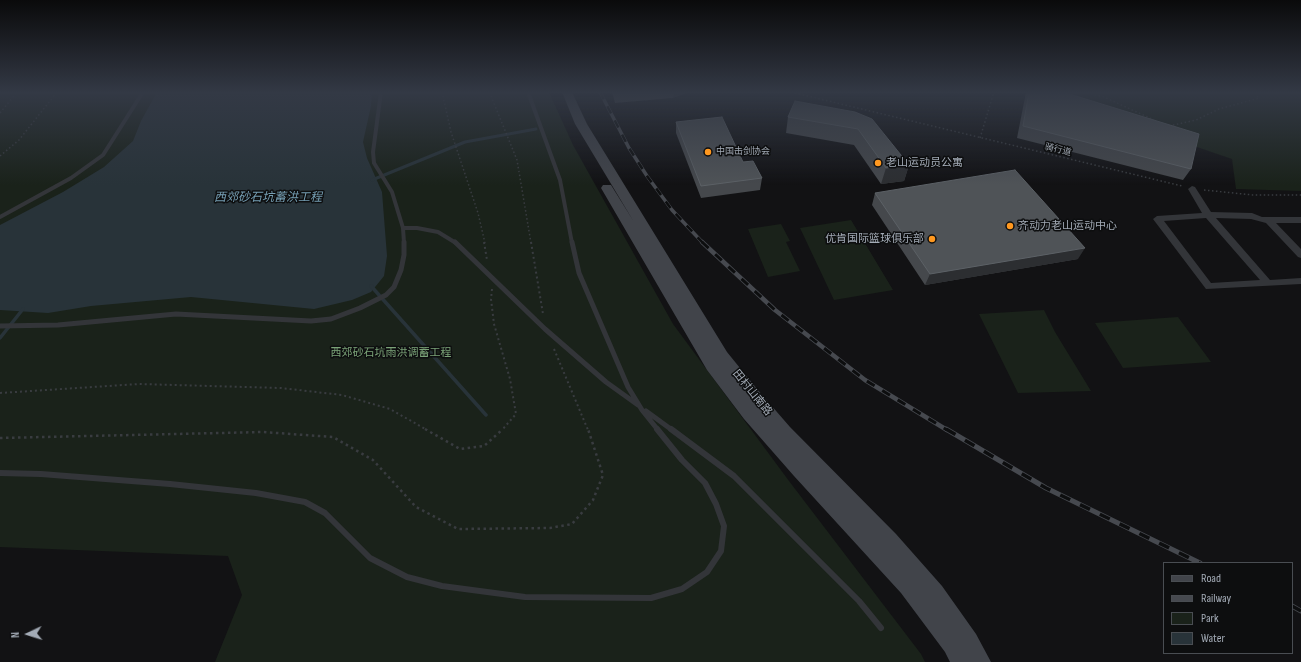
<!DOCTYPE html>
<meta charset="utf-8">
<style>
body{margin:0}
#map{position:relative;width:1301px;height:662px;overflow:hidden;background:#121214;font-family:"Sofia Sans Condensed",sans-serif}
canvas{display:block}
.legend{position:absolute;left:1163px;top:562px;width:130px;height:92px;box-sizing:border-box;background:#0d0e0f;border:1px solid #494d52;margin:0;padding:5px 7px;list-style:none;font-size:12px;color:#a3abb6}
.legend li{display:flex;align-items:center;gap:8px;height:20px}
.legend b{width:20px;border:1px solid #494d52}
.north{position:absolute;left:8px;top:614px;width:40px;height:40px;-webkit-text-stroke:3px #0d0e0f;paint-order:stroke;rotate:266deg;font-size:11px;font-weight:700;line-height:16px;text-align:center;color:#a3abb6}
.north::after{content:'';display:block;margin:auto;width:14px;height:18px;background:#a3abb6;clip-path:polygon(50% 0,100% 100%,50% 72%,0 100%)}
</style>
<div id="map">
<canvas width="1301" height="662"></canvas>
<ul class="legend">
<li><b style="height:5px;background:#41444a"></b>Road</li>
<li><b style="height:5px;background:#46494f"></b>Railway</li>
<li><b style="height:11px;background:#1a221a"></b>Park</li>
<li><b style="height:11px;background:#283339"></b>Water</li>
</ul>
<div class="north">N</div>
</div>
<script>
const g = document.querySelector('canvas').getContext('2d');
g.lineJoin = 'round';
function fill(path, color) {
  g.fillStyle = color;
  g.fill(path, 'evenodd');
}
function poly(rows) {
  const path = new Path2D();
  for (const r of rows) {
    path.moveTo(r[0], r[1]);
    for (let i = 2; i < r.length; i += 2) path.lineTo(r[i], r[i + 1]);
  }
  return path;
}
function strokePath(path, color, width, dash) {
  g.strokeStyle = color;
  g.lineWidth = width;
  g.lineCap = dash ? 'butt' : 'round';
  g.setLineDash(dash || []);
  g.stroke(path);
}
function drawText(font, color, halo, rows, align = 'center') {
  g.font = font + ' "Sofia Sans Condensed","Noto Sans SC",sans-serif';
  g.lineWidth = 3;
  g.setLineDash([]);
  g.textBaseline = 'middle';
  g.strokeStyle = halo;
  g.fillStyle = color;
  for (const [text, x, y, turn = 0] of rows) {
    g.save();
    g.translate(x, y);
    g.rotate((+turn || 0) * Math.PI / 180);
    g.textAlign = isNaN(turn) ? turn : align;
    if (halo) g.strokeText(text, 0, 0);
    g.fillText(text, 0, 0);
    g.restore();
  }
}
fill(poly([
 [0,92,549,92,573,145,673,324,789,481,921,654,925,662,215,662,242,595,228,556,0,547],
 [1035,92,1301,92,1301,191,1236,189,1232,159],
 [851,220,893,290,834,300,800,228],
 [781,224,790,241,786,242,800,271,768,277,748,229],
 [1044,310,1055,332,1091,391,1018,393,979,314],
 [1178,317,1211,362,1123,368,1095,323]
]), '#1a221a');
fill(poly([
 [157,92,372,92,371,106,363,142,367,158,382,192,387,256,384,276,371,292,352,300,314,309,191,297,91,306,48,313,0,310,0,225,63,192,104,167,133,141,141,121]
]), '#283339');
strokePath(poly([
 [372,180,465,142,536,129]
]), '#283339', 3);
strokePath(poly([
 [371,286,486,415],
 [0,338,23,309]
]), '#283339', 3.5);
strokePath(poly([
 [442,92,451,132,478,213,485,243],
 [491,92,491,96,517,160,531,243],
 [791,92,1182,186],
 [1083,92,1104,97,1154,120],
 [0,113,17,92],
 [1169,126,1196,120,1219,109,1259,98,1253,92],
 [980,138,994,92],
 [0,156,19,140,57,92],
 [1204,190,1253,195,1301,195]
]), '#393c40', 1.5, [1.5, 2.5]);
strokePath(poly([
 [484,242,487,260],
 [531,242,543,314],
 [492,289,491,299,494,324,510,379,516,414,502,430],
 [554,349,588,430],
 [0,393,139,384,281,388,342,395,390,409,427,430]
]), '#393c40', 2, [2, 3]);
strokePath(poly([
 [425,429,460,449,484,446,503,429],
 [0,438,263,432,333,437,373,460,416,507,458,529,550,528,572,524,593,500,603,475,588,429]
]), '#393c40', 2.5, [2.5, 3.5]);
strokePath(poly([
 [381,92,373,152,374,163,392,192,403,228,404,243],
 [528,92,560,180,572,243],
 [0,217,71,178,103,155,143,92],
 [403,228,417,228,438,232,456,243]
]), '#333539', 4);
strokePath(poly([
 [455,242,545,329,606,382,638,405],
 [572,242,579,273,628,387,642,410,658,430],
 [0,326,58,325,176,314,311,321,331,319,360,308,386,295,394,287,401,270,404,255,404,242],
 [646,411,672,430]
]), '#333539', 5);
strokePath(poly([
 [671,429,734,476,859,601,881,628],
 [0,473,41,474,170,484,256,493,305,502,325,513,370,558,407,577,442,586,525,597,651,598,682,589,707,572,721,551,724,526,716,504,705,483,682,460,657,429]
]), '#333539', 6);
fill(poly([
 [1192,186,1195,187,1211,212,1252,213,1262,217,1301,217,1301,223,1276,223,1301,249,1301,258,1298,257,1266,223,1251,219,1216,218,1270,280,1301,278,1301,284,1206,289,1153,219,1157,216,1202,213,1188,189,1192,186],
 [1206,218,1260,280,1211,283,1164,221,1206,218]
]), '#333539');
fill(poly([
 [562,92,572,92,587,124,727,352,757,389,790,427,896,534,942,586,976,634,991,662,950,662,945,652,901,593,794,476,744,419,707,370,601,188,603,185,611,185,634,222,575,124,562,92]
]), '#41444a');
const railFar2 = poly([
 [600,92,629,148,647,176,672,210,703,243]
]);
const railFar1 = poly([
 [702,242,775,310,865,380,947,430]
]);
const rail = poly([
 [946,429,1046,488,1200,563],
 [1292,606,1301,611]
]);
strokePath(railFar2, '#46494f', 3.5);
strokePath(railFar1, '#46494f', 4.5);
strokePath(rail, '#46494f', 5);
strokePath(railFar2, '#0d0e0f', 2.5, [8]);
strokePath(railFar1, '#0d0e0f', 3, [9]);
strokePath(rail, '#0d0e0f', 3.5, [11]);
fill(poly([
 [612,92,688,92,673,98,615,103],
 [1026,92,1063,92,1191,169,1183,180,1017,138],
 [855,112,909,165,904,181,881,184,854,145,786,133,788,117],
 [676,122,743,162,762,178,760,190,701,198,676,133],
 [875,193,1078,259,925,285,872,205]
]), '#45484c');
fill(poly([
 [674,92,688,92,673,98],
 [909,165,904,181,881,184,886,168],
 [1085,248,1078,259,925,285,930,274]
]), '#2c2e31');
const building = poly([
 [1029,92,1063,92,1199,134,1191,169,1023,126,1029,92],
 [795,101,855,112,872,119,909,165,886,168,858,129,788,117,795,101],
 [722,117,743,162,753,161,762,178,701,186,676,122,722,117],
 [1015,170,1085,248,930,274,875,193,1015,170]
]);
fill(building, '#4f5357');
strokePath(building, '#5c6166', 1);
const sky = g.createLinearGradient(0, 0, 0, 185);
sky.addColorStop(0, '#0a0a0b');
sky.addColorStop(0.5, '#333945');
sky.addColorStop(1, '#33394500');
g.fillStyle = sky;
g.fillRect(0, 0, 1301, 185);
for (const [x, y, r, color] of [
 [708,152,4,"#ff981f"],
 [878,163,4,"#ff981f"],
 [1010,226,4,"#ff981f"],
 [932,239,4,"#ff981f"]
]) {
  const dot = new Path2D();
  dot.arc(x, y, r, 0, 2 * Math.PI);
  g.fillStyle = color;
  g.fill(dot);
  strokePath(dot, '#0d0e0f', 1.5);
}
drawText('9px', '#a3abb6', '#0d0e0f', [
 ["骑行道",1058,150,14]
]);
drawText('9px', '#a3abb6', '#0d0e0f', [
 ["中国击剑协会",716,152]
], 'left');
drawText('11px', '#a3abb6', '#0d0e0f', [
 ["老山运动员公寓",886,163],
 ["齐动力老山运动中心",1018,226],
 ["优肯国际篮球俱乐部",924,239,"right"]
], 'left');
drawText('11px', '#7ba378', '#0d0e0f', [
 ["西郊砂石坑雨洪调蓄工程",391,353]
]);
drawText('11px', '#a3abb6', '#0d0e0f', [
 ["田村山南路",752,393,51]
]);
drawText('italic 12px', '#769fb4', '#0d0e0f', [
 ["西郊砂石坑蓄洪工程",268,198]
]);
</script>
